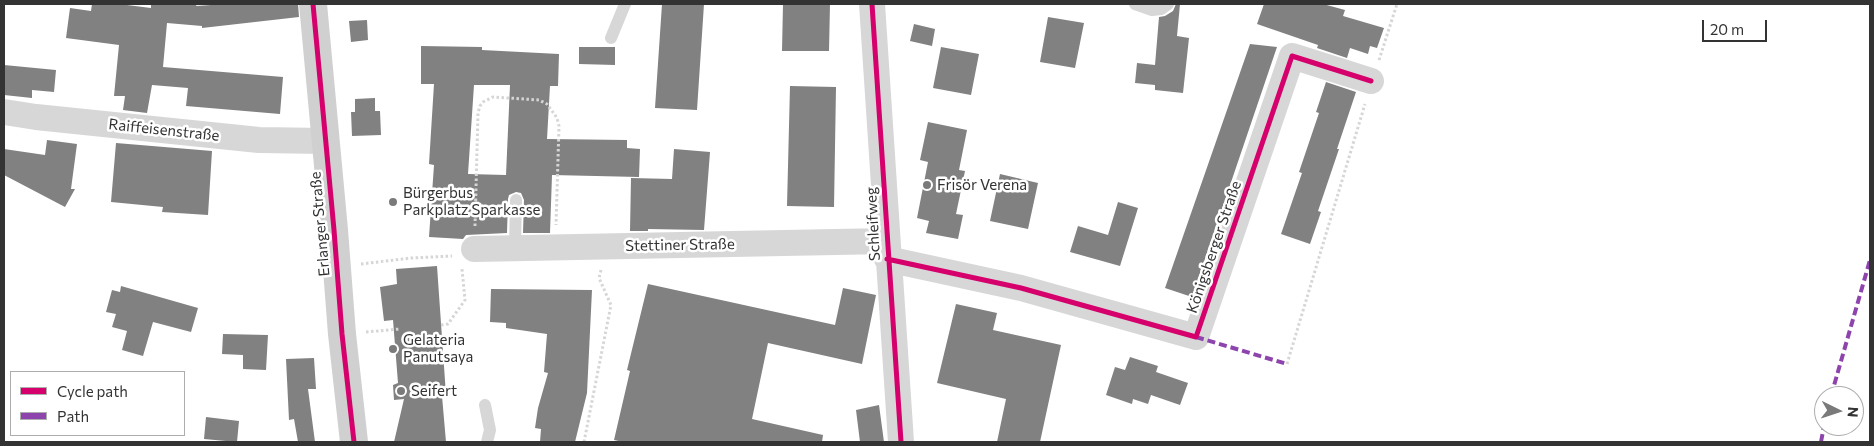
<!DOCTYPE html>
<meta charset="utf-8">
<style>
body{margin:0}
#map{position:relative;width:1874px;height:446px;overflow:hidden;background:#fff;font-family:Commissioner,sans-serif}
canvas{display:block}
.frame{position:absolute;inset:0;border:5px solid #333;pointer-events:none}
.legend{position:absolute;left:10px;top:371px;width:175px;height:65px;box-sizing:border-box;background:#fff;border:1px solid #adadad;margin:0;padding:6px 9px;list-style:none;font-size:15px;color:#333}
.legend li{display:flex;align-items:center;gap:10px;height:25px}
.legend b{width:25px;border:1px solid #adadad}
.north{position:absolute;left:1814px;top:386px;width:50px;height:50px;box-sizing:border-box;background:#fff;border:1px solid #adadad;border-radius:50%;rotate:94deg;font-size:14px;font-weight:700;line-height:20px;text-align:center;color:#333}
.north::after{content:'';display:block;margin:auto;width:18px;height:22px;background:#7a7a7a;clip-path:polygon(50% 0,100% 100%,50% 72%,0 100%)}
.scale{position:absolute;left:1702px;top:20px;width:65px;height:22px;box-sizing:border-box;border:2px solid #333;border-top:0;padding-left:6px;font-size:15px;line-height:18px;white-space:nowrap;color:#333;-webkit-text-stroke:4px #fff;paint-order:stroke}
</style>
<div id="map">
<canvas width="1874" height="446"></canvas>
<div class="frame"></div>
<ul class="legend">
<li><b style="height:6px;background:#d6006c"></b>Cycle path</li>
<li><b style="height:6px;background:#8e44ad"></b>Path</li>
</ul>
<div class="north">N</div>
<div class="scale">20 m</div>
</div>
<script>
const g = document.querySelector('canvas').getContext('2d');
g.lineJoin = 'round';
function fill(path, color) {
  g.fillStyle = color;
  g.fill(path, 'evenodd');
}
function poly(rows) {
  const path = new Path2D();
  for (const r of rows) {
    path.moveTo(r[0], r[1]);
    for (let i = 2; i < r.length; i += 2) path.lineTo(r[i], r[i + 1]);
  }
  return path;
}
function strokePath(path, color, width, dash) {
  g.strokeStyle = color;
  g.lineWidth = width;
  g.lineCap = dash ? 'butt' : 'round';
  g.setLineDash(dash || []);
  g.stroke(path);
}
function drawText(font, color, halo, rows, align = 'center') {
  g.font = font + ' Commissioner,sans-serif';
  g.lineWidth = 5;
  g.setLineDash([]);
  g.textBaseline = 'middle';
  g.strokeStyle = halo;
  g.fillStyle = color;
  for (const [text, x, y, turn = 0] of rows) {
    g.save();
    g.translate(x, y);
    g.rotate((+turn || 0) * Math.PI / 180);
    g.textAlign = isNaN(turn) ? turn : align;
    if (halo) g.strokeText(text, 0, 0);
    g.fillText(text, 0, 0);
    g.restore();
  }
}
fill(poly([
 [92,4,119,4,151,8,151,4,197,4,196,6,226,4,298,4,299,17,202,28,202,26,167,23,163,67,283,77,280,114,186,106,188,88,152,85,147,113,123,110,125,96,114,96,119,45,66,38,70,8,91,11],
 [662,4,704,4,697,110,655,108],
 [783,4,830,4,829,51,782,51],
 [1176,4,1180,4,1177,36,1189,38,1183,93,1155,90,1155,85,1135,83,1137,63,1155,65,1159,17,1165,16,1173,11],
 [1264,4,1323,4,1345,10,1343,16,1384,28,1377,48,1370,46,1368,54,1350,48,1347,58,1317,48,1318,45,1257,24],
 [1048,17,1084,23,1075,68,1040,62],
 [367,20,368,40,351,42,349,21],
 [914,24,935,29,932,46,910,41],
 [1250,44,1277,47,1192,297,1165,288],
 [421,46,482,47,482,50,559,54,558,86,550,86,547,139,627,140,627,148,640,149,639,177,552,175,550,233,523,233,524,200,521,193,516,192,509,195,508,199,507,233,466,235,463,239,429,237,434,165,429,164,434,84,421,84],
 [474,85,510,85,506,175,468,174],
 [579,47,615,47,615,65,579,64],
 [941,47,979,54,971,95,933,88],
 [4,65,56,70,54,92,32,90,32,98,4,95],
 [1326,82,1356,92,1337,149,1339,149,1318,211,1321,212,1310,244,1281,234,1302,173,1299,172,1319,113,1316,112],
 [790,86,836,87,834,207,787,206],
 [375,98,375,111,380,111,381,135,352,136,351,112,355,112,355,99],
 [928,122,967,130,959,170,965,171,956,214,963,215,958,239,926,233,929,221,917,218,928,162,920,160],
 [47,140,77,144,71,189,75,189,65,207,4,175,4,149,45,155],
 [116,143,212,151,208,215,162,212,163,207,111,202],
 [674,149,710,152,704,230,648,229,648,231,630,231,631,178,672,179],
 [1000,174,1038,183,1028,229,990,221],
 [1118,202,1138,208,1120,266,1070,252,1078,226,1108,235],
 [437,266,446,395,442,396,446,442,394,442,404,399,394,400,393,385,398,383,393,320,384,321,380,287,397,284,396,269],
 [648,284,835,325,843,288,876,295,862,364,768,343,752,419,823,435,822,442,623,442,614,440,630,371,627,370],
 [121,286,198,308,191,332,153,322,143,356,122,350,127,331,112,327,116,314,106,312,112,290,120,292],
 [491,289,592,290,587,393,575,442,540,442,541,429,535,428,538,408,548,373,544,372,547,334,506,328,506,323,490,322],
 [956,304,997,313,993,330,1061,345,1040,442,997,442,1006,399,937,383],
 [223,334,268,335,266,370,243,369,243,355,222,354],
 [1130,357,1158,366,1156,372,1188,383,1180,405,1151,395,1148,404,1133,399,1132,404,1106,395,1115,367,1125,370],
 [314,358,316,389,308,389,315,442,298,442,294,419,289,420,286,359],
 [879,405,884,442,860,442,856,410],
 [206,417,239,421,237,442,204,439]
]), '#818181');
strokePath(poly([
 [1379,60,1397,4],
 [475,226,478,113,480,106,483,102,493,97,539,100,547,104,557,118,559,126,556,225],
 [361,264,411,258,452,256],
 [441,325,448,324,465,300,462,269],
 [366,332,400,329],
 [1287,364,1365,104],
 [584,442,611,305,599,278,601,270]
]), '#d6d6d6', 3, [2.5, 2.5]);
strokePath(poly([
 [1135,4,1152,10,1161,9,1168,4],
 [611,38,625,4],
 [515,248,516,200],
 [485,405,490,430,487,442]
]), '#d7d7d7', 12);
strokePath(poly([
 [872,4,901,442],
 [4,112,36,117,259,140,325,141],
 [474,249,887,241],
 [887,259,1021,288,1196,337,1292,56,1371,81]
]), '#d7d7d7', 26);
strokePath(poly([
 [313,4,334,230,342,334,354,442]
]), '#d0d0d0', 28);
strokePath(poly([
 [1196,337,1287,364],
 [1831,396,1870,260],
 [1821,442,1824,426]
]), '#8e44ad', 4, [8, 4]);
strokePath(poly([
 [313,4,334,230,342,334,354,442],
 [872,4,901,442],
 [887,259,1021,288,1196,337,1292,56,1371,81]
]), '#d6006c', 5);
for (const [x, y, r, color] of [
 [927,185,5,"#7a7a7a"],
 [393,202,5,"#7a7a7a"],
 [393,349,5,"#7a7a7a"],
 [401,391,5,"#7a7a7a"]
]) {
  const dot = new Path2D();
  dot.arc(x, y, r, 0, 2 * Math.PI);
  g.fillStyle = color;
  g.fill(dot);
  strokePath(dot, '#fff', 2);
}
drawText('15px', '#333', '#fff', [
 ["Raiffeisenstraße",164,130,6],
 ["Erlanger Straße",320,224,-95],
 ["Schleifweg",873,224,-93],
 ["Stettiner Straße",680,245,-1],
 ["Königsberger Straße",1214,247,-71]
]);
drawText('15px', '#333', '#fff', [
 ["Frisör Verena",937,185],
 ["Bürgerbus",403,193],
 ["Parkplatz Sparkasse",403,210],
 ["Gelateria",403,340],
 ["Panutsaya",403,357],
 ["Seifert",411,391]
], 'left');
</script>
